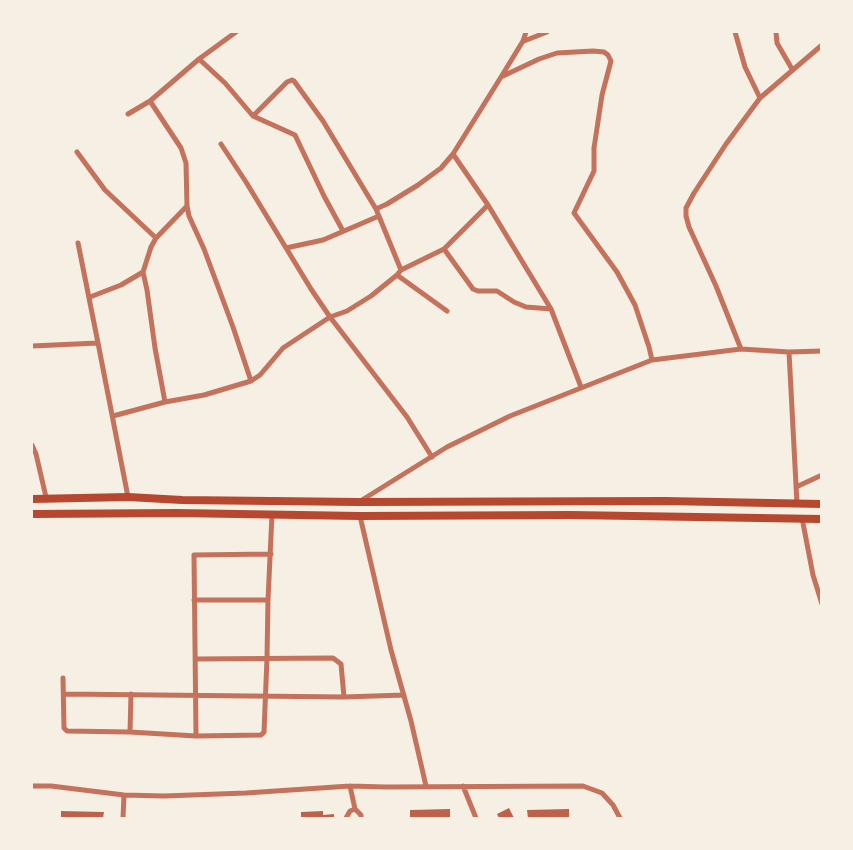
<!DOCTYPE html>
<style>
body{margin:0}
#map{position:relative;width:853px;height:850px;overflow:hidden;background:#f6efe4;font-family:"Exo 2",sans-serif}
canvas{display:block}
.frame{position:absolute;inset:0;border:33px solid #f6efe4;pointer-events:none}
</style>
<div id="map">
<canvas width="853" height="850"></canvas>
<div class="frame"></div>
</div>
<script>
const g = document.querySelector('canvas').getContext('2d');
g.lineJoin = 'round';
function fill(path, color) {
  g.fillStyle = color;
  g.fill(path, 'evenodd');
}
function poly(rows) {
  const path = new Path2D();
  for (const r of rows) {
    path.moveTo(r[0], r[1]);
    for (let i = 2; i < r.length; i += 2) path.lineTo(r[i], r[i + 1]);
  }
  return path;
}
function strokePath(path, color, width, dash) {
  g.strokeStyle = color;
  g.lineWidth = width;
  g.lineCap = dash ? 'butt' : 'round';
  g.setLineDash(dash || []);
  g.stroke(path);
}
fill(poly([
 [509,808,514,818,499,818,497,814],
 [450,809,450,818,410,818,410,810],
 [569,809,569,818,528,818,527,810],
 [61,811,104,812,103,818,61,818],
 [323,811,323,815,334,814,334,818,301,818,301,812]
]), '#bf614a');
strokePath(poly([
 [735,32,745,67,760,98],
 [776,32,777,43,792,69],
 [524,41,547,32],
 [199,59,225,83,253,116,295,135,324,196,343,231],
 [503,76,539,59,557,53,593,51,604,52,608,55,611,61,602,95,594,148,594,171,574,213,617,272,635,305,649,347,652,360],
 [128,114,150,101,199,59,236,32],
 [253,116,287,82,292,80,294,81,323,121,376,209],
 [221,144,246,182,311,289,330,317,407,417,432,457],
 [77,152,105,190,156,238],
 [453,154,488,205,551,309,581,387],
 [187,206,189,216,204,249,233,327,251,381],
 [78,243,98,343],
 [286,248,323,240,379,216],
 [444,249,473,289,478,291,497,291,514,302,526,307,551,309],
 [401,270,444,249,488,205],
 [143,272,147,290,155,348,165,402],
 [397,275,447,311],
 [90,297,121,285,143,272,151,247,156,238,187,206,186,163,181,148,150,101],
 [32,346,98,343,128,497],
 [741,349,716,286,689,227,686,216,686,208,694,193,726,144,760,98,822,45],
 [789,352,797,504],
 [113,416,165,402,204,395,251,381,260,375,283,348,330,317,347,311,371,296,397,275,401,270,376,209,387,204,418,185,441,168,453,154,501,77,523,41,526,32],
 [32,445,36,454,46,497],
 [796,487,822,475],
 [362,500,447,447,510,416,652,360,741,349,789,352,822,351],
 [360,516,391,650,411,721,426,786],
 [802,518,813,575,822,604],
 [194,600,268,600],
 [196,659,333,658,341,664,344,697],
 [63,678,64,728,67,731,130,732,196,736,261,735,264,732,267,658,268,600,272,514],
 [64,694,344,697,404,695],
 [130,732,131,694],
 [196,736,194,555,271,554],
 [32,786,51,786,124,795,164,796,246,793,350,786,386,787,583,786,602,793,613,805,620,818],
 [350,786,355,809,361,815,361,818],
 [463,786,476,818],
 [123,818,124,795],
 [346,818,350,811,355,809]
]), '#c5725c', 5);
strokePath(poly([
 [32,499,128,497,182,500,359,502,665,501,822,504],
 [32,514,177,513,360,516,571,515,822,519]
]), '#b5482f', 8);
</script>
